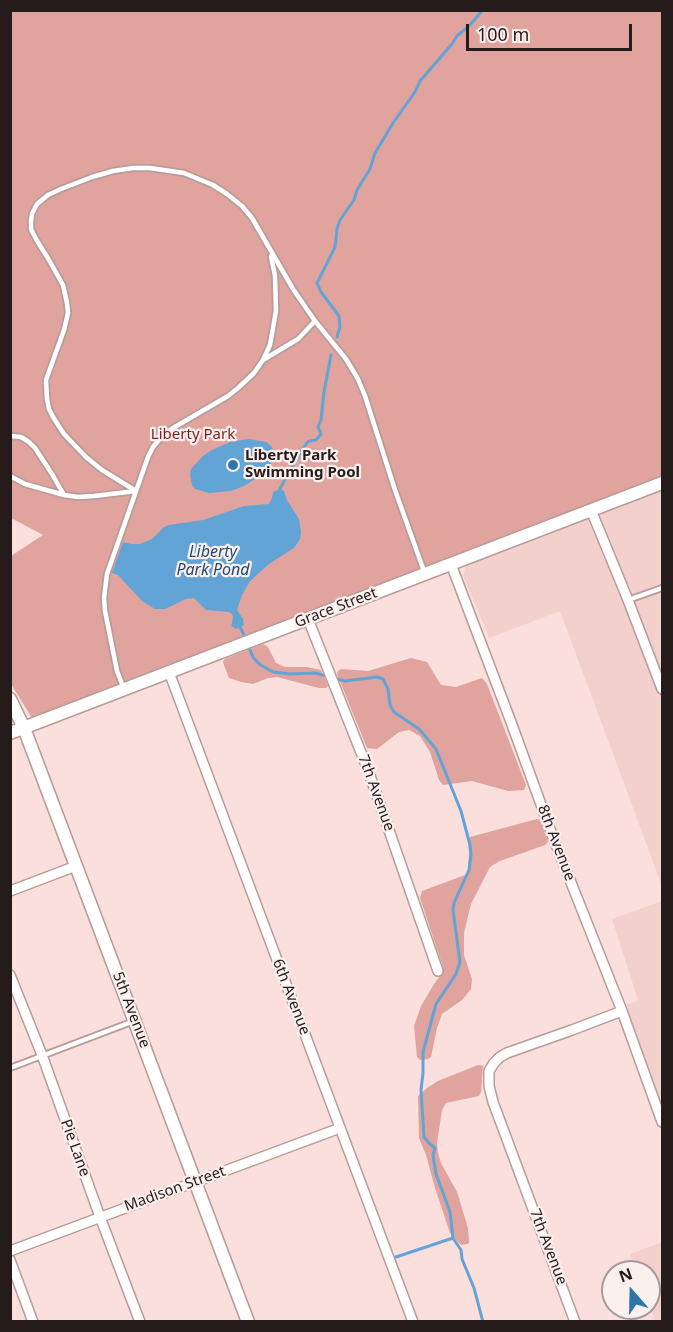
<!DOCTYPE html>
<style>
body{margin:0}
#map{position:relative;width:673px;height:1332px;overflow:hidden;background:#fbdfdc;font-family:"Noto Sans",sans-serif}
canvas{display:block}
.frame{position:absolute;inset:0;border:12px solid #251b1a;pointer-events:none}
.north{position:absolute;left:601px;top:1260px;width:60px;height:60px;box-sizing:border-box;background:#fcf0ef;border:2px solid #a69b9a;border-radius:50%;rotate:340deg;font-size:16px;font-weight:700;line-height:24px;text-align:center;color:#251b1a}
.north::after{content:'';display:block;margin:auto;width:21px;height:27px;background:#2d76a9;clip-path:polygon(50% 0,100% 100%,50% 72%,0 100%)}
.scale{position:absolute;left:466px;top:24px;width:166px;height:27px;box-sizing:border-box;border:3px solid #251b1a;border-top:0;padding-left:8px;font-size:18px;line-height:21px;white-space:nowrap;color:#251b1a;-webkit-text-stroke:4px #fcf0ef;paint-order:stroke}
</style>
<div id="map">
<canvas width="673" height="1332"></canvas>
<div class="frame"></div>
<div class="north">N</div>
<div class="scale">100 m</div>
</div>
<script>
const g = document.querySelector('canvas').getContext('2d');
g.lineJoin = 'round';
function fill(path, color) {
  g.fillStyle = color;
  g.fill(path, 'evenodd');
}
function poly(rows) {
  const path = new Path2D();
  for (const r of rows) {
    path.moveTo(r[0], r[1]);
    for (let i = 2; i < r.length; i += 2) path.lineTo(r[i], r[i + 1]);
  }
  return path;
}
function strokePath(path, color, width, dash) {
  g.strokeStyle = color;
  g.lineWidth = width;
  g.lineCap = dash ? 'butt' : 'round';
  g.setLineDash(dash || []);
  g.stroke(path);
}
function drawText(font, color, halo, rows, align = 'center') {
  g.font = font + ' "Noto Sans",sans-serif';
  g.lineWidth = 4.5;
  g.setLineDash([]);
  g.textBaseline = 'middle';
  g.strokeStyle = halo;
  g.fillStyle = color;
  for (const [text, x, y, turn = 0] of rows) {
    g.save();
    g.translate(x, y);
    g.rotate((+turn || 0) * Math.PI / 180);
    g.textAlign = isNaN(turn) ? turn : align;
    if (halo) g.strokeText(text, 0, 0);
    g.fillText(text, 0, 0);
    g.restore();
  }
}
fill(poly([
 [662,489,662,886,560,611,489,638,463,575,466,565],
 [662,901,662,1108,624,1006,638,1000,612,919],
 [662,1242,662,1321,656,1321,649,1304,649,1272,637,1272,630,1254]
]), '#f4d0cc');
fill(poly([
 [11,11,662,11,662,476,32,718,11,684,11,556,43,535,11,518],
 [263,644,268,647,276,663,285,667,307,667,321,670,328,686,326,688,319,688,277,677,268,678,253,684,241,682,229,678,224,665,223,662,225,659],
 [411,658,427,662,441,685,456,687,482,678,487,684,526,785,524,790,508,791,472,781,443,785,439,780,430,752,420,736,409,730,399,732,377,749,367,748,337,674,338,671,341,669,368,671],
 [537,819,540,820,548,842,545,845,500,861,490,867,471,904,464,933,464,955,472,979,471,989,462,1000,442,1014,437,1028,431,1057,428,1059,420,1060,417,1057,414,1026,421,1006,434,984,443,972,442,964,420,898,422,891,465,875,468,870,469,852,468,839,470,837],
 [478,1065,483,1066,481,1092,479,1096,446,1103,442,1110,437,1143,438,1153,441,1163,457,1192,468,1228,469,1242,468,1244,461,1245,450,1233,435,1188,426,1155,419,1138,418,1096,427,1088,438,1081]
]), '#e0a39d');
fill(poly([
 [249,439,266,442,271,446,274,451,272,462,263,474,244,486,231,491,209,493,195,489,192,485,190,475,191,469,203,456,212,450,230,442],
 [280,489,284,491,287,500,299,519,301,532,300,539,294,548,269,564,250,581,242,595,237,610,243,619,244,625,236,629,231,626,232,624,233,616,232,614,229,612,206,610,194,598,186,599,165,609,155,609,142,601,118,575,112,573,123,542,131,544,140,544,152,539,164,527,169,525,203,520,244,506,269,504,272,498,273,492]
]), '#63a4d6');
strokePath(poly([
 [337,337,340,327,339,316,321,292,317,283,335,247,337,229,340,220,354,200,357,190,370,169,375,153,393,123,415,92,420,81,452,44,457,36,469,26,483,10],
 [280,489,289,471,306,444,309,441,316,440,321,434,318,427,321,420,324,392,331,355],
 [240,627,246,639],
 [248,645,253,657,259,664,273,672,290,674,315,673,345,681,377,677,383,679,388,689,390,705,394,712,419,729,436,749,461,811,470,845,471,855,469,870,454,903,453,910,460,962,456,974,436,1004,423,1052,423,1073,421,1090,424,1137,429,1143,435,1148,433,1155,436,1174,450,1212,453,1238,461,1250,462,1259,474,1288,483,1322],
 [396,1257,453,1238]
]), '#63a4d6', 3);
const service = poly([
 [263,360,298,339,315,321],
 [10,436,21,437,29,442,35,448,52,474,64,495,25,484,10,476],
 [136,491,102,470,86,457,64,434,53,417,49,409,47,399,46,380,64,330,68,313,67,303,63,285,49,260,36,239,31,229,31,221,32,214,37,204,48,195,61,189,92,177,113,171,133,168,150,168,184,173,213,185,227,194,242,206,252,218,293,289,315,321,346,359,358,379,365,396,395,490,425,574],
 [64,495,78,497,94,496,136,491],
 [628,600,662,588],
 [124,689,117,671,105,611,104,598,107,574,148,457,153,447,163,435,173,428,228,396,238,388,254,373,263,360,270,345,276,311,275,276,271,256],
 [10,1068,134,1021]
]);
const minor = poly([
 [591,510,628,600,662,689],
 [451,564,511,722,551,832,622,1011,662,1122],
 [308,619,368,770,438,971],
 [169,672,413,1322],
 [10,891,76,866],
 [10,975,42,1055,100,1217,140,1322],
 [10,1251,340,1128],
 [10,1260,33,1322],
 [575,1322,493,1102,489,1086,489,1071,494,1063,500,1057,507,1053,572,1030,622,1011]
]);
const tertiary = poly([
 [10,699,24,728,248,1322],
 [10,733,662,483]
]);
strokePath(service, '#b79c9a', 8);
strokePath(minor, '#b79c9a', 12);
strokePath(tertiary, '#b79c9a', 15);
strokePath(service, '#fff', 4.5);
strokePath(minor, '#fff', 9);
strokePath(tertiary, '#fff', 12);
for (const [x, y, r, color] of [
 [233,465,6,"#2d76a9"]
]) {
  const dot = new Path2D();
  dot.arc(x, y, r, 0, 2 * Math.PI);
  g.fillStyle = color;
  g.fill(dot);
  strokePath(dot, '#fcf0ef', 2);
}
drawText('15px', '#7b1c1d', '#fcf0ef', [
 ["Liberty Park",193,435]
]);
drawText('bold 15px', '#251b1a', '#fcf0ef', [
 ["Liberty Park",245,456],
 ["Swimming Pool",245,473]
], 'left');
drawText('15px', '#251b1a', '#fcf0ef', [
 ["Grace Street",336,608,-21],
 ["7th Avenue",376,793,70],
 ["8th Avenue",556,843,69],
 ["6th Avenue",291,997,69],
 ["5th Avenue",131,1010,69],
 ["Pie Lane",75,1148,70],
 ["Madison Street",175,1189,-20],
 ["7th Avenue",548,1247,69]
]);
drawText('italic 16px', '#1d4d6f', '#fcf0ef', [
 ["Liberty",213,552],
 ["Park Pond",213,570]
]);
</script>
